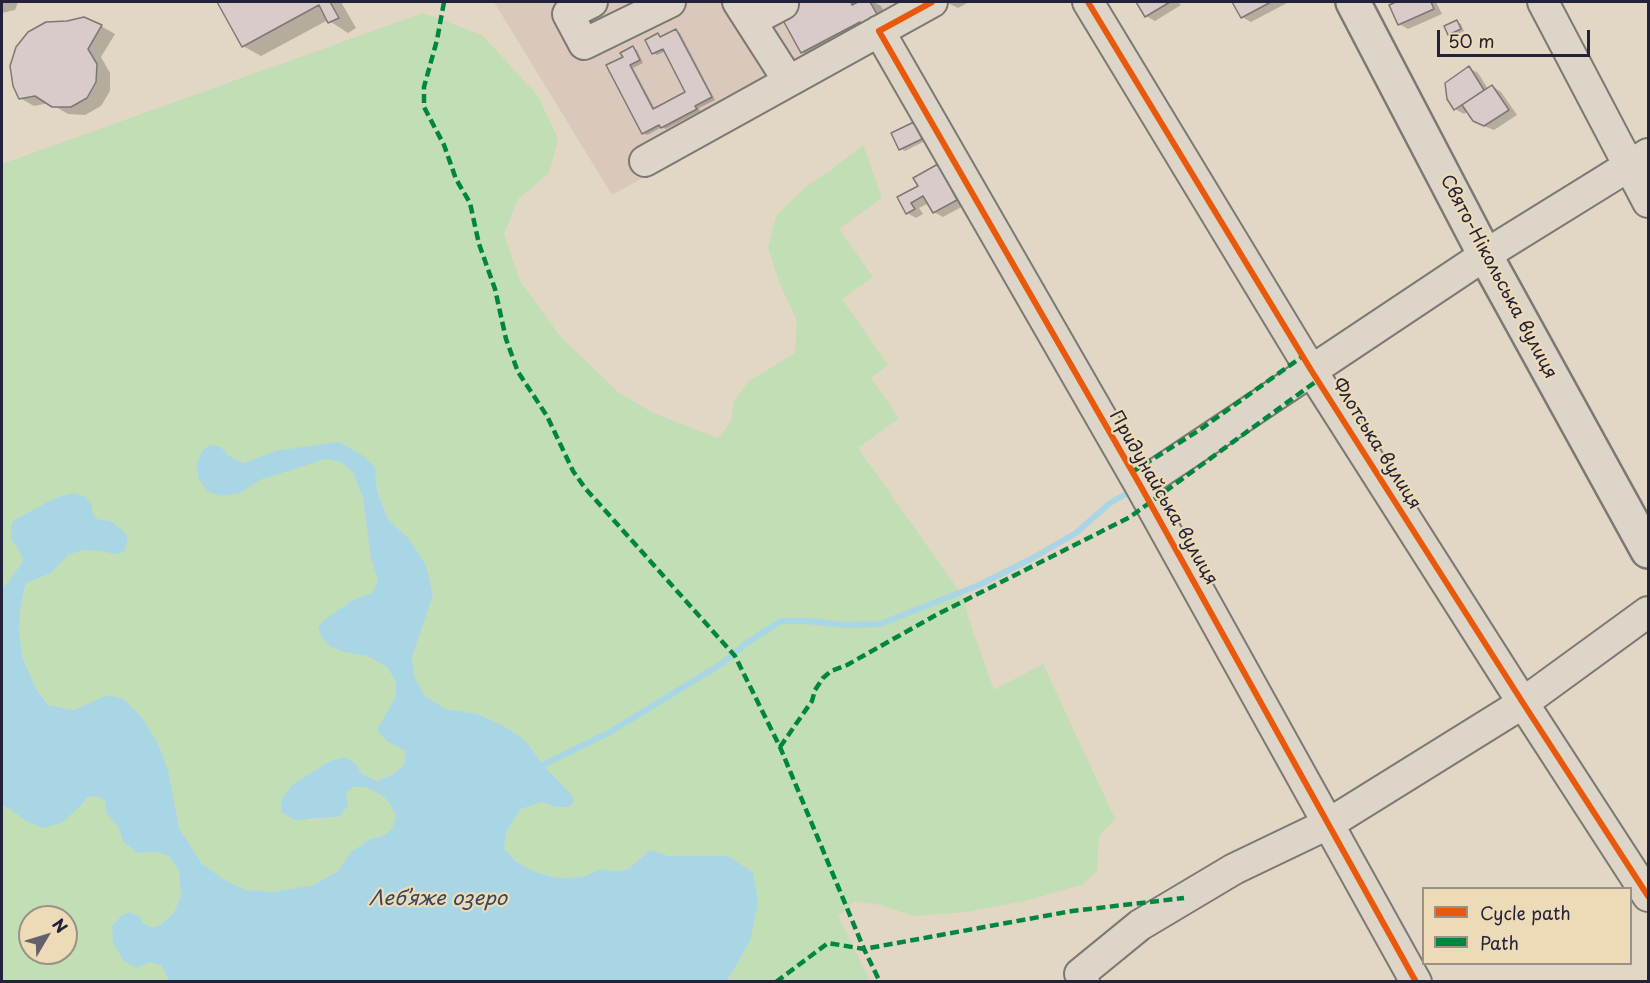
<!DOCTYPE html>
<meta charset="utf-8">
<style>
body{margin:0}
#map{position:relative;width:1650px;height:983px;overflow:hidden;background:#e1d7c4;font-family:"Playpen Sans",sans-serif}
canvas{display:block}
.frame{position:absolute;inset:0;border:3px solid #22223b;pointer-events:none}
.legend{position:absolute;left:1422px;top:887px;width:210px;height:78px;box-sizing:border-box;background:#eddbb8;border:2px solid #9c9186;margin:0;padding:8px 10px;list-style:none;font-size:18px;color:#22223b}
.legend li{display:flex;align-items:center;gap:12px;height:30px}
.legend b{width:30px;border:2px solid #9c9186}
.north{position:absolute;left:18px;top:905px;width:60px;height:60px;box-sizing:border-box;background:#eddbb8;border:2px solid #9c9186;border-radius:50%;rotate:52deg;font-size:16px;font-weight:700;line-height:24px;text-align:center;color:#22223b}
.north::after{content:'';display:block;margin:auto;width:21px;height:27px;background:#65616b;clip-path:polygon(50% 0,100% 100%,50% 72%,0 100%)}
.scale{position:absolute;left:1437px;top:30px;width:153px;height:27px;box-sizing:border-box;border:3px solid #22223b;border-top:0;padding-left:8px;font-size:18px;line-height:21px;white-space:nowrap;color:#22223b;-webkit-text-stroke:4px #eddbb8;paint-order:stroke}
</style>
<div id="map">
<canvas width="1650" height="983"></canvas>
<div class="frame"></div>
<ul class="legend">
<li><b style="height:8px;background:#e8590c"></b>Cycle path</li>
<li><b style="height:8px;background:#00873e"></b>Path</li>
</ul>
<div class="north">N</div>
<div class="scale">50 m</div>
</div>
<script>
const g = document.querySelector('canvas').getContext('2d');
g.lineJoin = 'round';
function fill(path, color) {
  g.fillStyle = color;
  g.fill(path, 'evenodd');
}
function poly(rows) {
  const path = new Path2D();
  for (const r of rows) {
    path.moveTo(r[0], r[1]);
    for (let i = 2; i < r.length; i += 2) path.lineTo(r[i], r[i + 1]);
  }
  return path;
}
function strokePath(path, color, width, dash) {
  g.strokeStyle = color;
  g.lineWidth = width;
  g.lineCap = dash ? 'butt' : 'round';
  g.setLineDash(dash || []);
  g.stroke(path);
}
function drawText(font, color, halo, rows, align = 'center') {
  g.font = font + ' "Playpen Sans",sans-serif';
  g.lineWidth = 4.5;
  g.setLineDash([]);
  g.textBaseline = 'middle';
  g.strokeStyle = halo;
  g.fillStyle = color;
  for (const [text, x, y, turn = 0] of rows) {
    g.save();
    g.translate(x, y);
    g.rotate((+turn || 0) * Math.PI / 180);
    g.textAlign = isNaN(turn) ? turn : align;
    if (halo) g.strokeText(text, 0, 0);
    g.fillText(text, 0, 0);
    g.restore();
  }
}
fill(poly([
 [494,2,910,2,876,50,612,195]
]), '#d9c8bb');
fill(poly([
 [423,13,482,35,538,96,558,139,549,173,518,199,504,234,520,281,560,336,618,392,653,413,718,438,731,421,734,401,749,381,795,353,797,321,780,284,768,248,776,216,808,185,831,170,863,145,882,198,839,229,873,277,842,299,888,365,871,378,899,418,858,448,964,598,968,617,994,690,1043,664,1115,819,1099,836,1097,871,1083,884,1029,900,967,912,913,916,880,905,855,901,838,916,870,981,727,981,750,941,753,872,728,856,669,856,650,850,627,870,614,871,601,869,583,877,558,878,535,872,515,861,504,848,507,830,521,809,542,802,555,807,570,793,543,765,525,740,504,726,477,714,446,709,425,696,414,676,412,657,433,595,426,565,409,539,388,519,377,491,375,467,361,454,275,451,244,463,229,456,221,447,202,451,196,466,199,480,240,493,260,480,303,465,325,459,342,462,353,472,363,498,371,559,378,581,372,593,351,601,324,620,344,652,367,656,387,667,396,682,396,696,378,730,387,741,405,751,404,765,393,774,377,781,362,774,355,763,330,761,318,769,309,820,338,817,346,793,353,787,365,787,381,795,389,802,396,816,392,829,383,836,370,839,351,852,337,872,313,885,274,892,246,890,225,880,202,864,179,828,169,774,107,695,74,710,49,705,35,687,22,656,19,630,21,604,27,582,51,573,68,555,83,550,101,551,114,554,110,521,97,519,92,512,12,540,19,550,23,561,2,590,2,164],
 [97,795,105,801,107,814,119,828,124,841,137,853,156,852,169,855,179,871,181,896,174,913,160,925,152,927,120,917,112,926,113,942,151,962,161,965,169,981,2,981,2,804,26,821,83,803,90,797],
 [30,917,66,917,66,953,30,953]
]), '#c1deb5');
fill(poly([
 [339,442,361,454,375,467,377,491,388,519,409,539,426,565,433,595,412,657,414,676,425,696,446,709,477,714,504,726,525,740,543,765,570,793,574,801,569,807,555,807,542,802,521,809,507,830,504,848,515,861,535,872,558,878,583,877,601,869,614,871,627,870,650,850,669,856,728,856,753,872,758,902,750,941,727,981,169,981,161,965,150,962,136,968,123,960,113,942,112,926,120,917,129,912,140,917,144,924,152,927,160,925,174,913,181,896,179,871,169,856,156,852,137,853,123,841,119,828,107,814,105,801,97,796,89,797,62,823,43,828,26,821,2,804,2,590,23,561,19,550,12,541,11,530,13,521,55,498,73,493,84,496,92,505,92,512,97,519,110,521,121,529,128,538,124,552,114,554,101,551,83,550,68,555,51,573,26,583,21,604,19,630,22,656,35,687,48,705,74,710,107,695,123,699,141,716,159,746,169,774,179,828,202,864,225,880,246,890,274,892,313,885,337,872,351,852,370,839,383,836,392,829,396,816,389,802,381,795,365,787,353,787,346,793,348,806,338,817,294,820,281,812,282,798,292,785,330,761,345,757,355,763,362,774,377,781,393,774,404,765,405,751,387,741,377,730,396,696,396,682,387,667,367,656,344,652,331,647,323,639,318,628,324,620,351,601,372,593,378,581,371,559,363,498,353,472,341,462,325,459,260,480,240,493,220,496,207,491,199,480,196,466,202,451,210,445,221,447,229,456,244,463,275,451]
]), '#a9d6e5');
fill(poly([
 [2,2,18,2,15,10,2,13],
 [218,2,341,2,356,28,348,33,328,20,261,56,243,46],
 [803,2,873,2,881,6,892,26,816,60,802,52,781,13],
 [946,2,969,2,958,8],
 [1137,2,1178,2,1181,5,1155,21,1146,16],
 [1234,2,1289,2,1251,22,1242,17],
 [1399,2,1436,2,1442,14,1408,29,1399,24,1390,6],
 [1457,22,1461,24,1464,31,1454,36,1450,34],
 [101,26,115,34,101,57,110,73,110,91,101,106,85,115,68,114,49,103,34,106,20,98],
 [676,31,680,33,715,100,699,108,700,111,666,129,662,127,647,135,643,133,625,57,633,48,637,50,643,63,633,68,655,109,688,92,666,51,657,55,653,53,658,35,663,38],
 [1469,68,1478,73,1488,89,1492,86,1501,92,1517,115,1494,130,1484,126,1468,111,1464,114,1455,109],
 [914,124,918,126,925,141,905,151,901,149],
 [938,166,947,171,965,205,943,217,934,212,929,203,919,208,923,214,916,218,907,213,899,198,920,186]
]), '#0003');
strokePath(poly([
 [543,765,610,732,721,664,748,642,781,621,808,621,846,625,880,624,979,585,1031,559,1076,533,1110,503,1134,489]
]), '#a9d6e5', 6);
const building = poly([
 [217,2,330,2,339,18,328,23,319,5,242,47,217,2],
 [800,2,851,2,852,5,858,2,870,2,879,18,862,27,860,22,801,53,779,13,800,2],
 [1136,2,1170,2,1145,17,1136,2],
 [1232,2,1271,2,1241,18,1232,2],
 [1396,2,1431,2,1434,9,1398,25,1389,5,1396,2],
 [84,17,102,25,88,49,97,64,96,82,87,98,71,107,52,107,35,96,19,99,13,86,10,66,16,47,28,32,46,22,67,21,84,17],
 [1457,20,1461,29,1448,35,1444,26,1457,20],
 [676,29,712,97,695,106,697,109,661,128,659,125,642,134,606,65,623,57,620,53,633,46,640,60,630,65,653,109,685,92,663,49,652,54,645,40,658,33,660,37,676,29],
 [1469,66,1484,90,1454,110,1447,99,1445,83,1469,66],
 [1492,85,1509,110,1484,126,1473,121,1462,105,1492,85],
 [914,122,922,139,899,150,891,133,914,122],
 [938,164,957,200,933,213,923,196,911,203,915,209,906,214,897,197,918,186,913,178,938,164]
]);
fill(building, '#d8cbca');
strokePath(building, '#7c7874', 1.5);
const minor = poly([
 [592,2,568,14,584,44,670,2],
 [738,2,788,80],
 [1088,2,1311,370,1523,703,1648,896],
 [1543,2,1648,202],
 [751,21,783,4],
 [879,31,1140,485,1416,982],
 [645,161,932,2],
 [1140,485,1485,255,1648,154],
 [1084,982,1080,974,1140,925,1234,869,1330,823,1523,703,1648,612]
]);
const major = poly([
 [1353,2,1485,255,1648,551]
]);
strokePath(minor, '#7c7874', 34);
strokePath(major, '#7c7874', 38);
strokePath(minor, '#ddd5c8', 30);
strokePath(major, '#ddd5c8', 33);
strokePath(poly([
 [444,2,437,40,424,87,424,107,444,145,456,179,470,203,479,244,495,289,506,339,518,372,547,416,573,471,585,488,735,656,780,747,864,949,880,982],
 [1132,472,1198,431,1303,356],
 [780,747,812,701,815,690,823,678,831,671,847,665,936,615,1130,517,1318,380],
 [776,982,828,943,864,949,1072,911,1184,898]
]), '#00873e', 4.5, [9, 4.5]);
strokePath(poly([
 [932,2,879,31,1140,485,1416,982],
 [1088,2,1311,370,1523,703,1648,896]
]), '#e8590c', 6);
drawText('18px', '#22223b', '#eddbb8', [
 ["Свято-Нікольська вулиця",1498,277,62],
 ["Флотська вулиця",1376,444,58],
 ["Придунайська вулиця",1163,498,60]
]);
drawText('italic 20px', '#384660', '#eddbb8', [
 ["Леб’яже озеро",438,899]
]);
</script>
